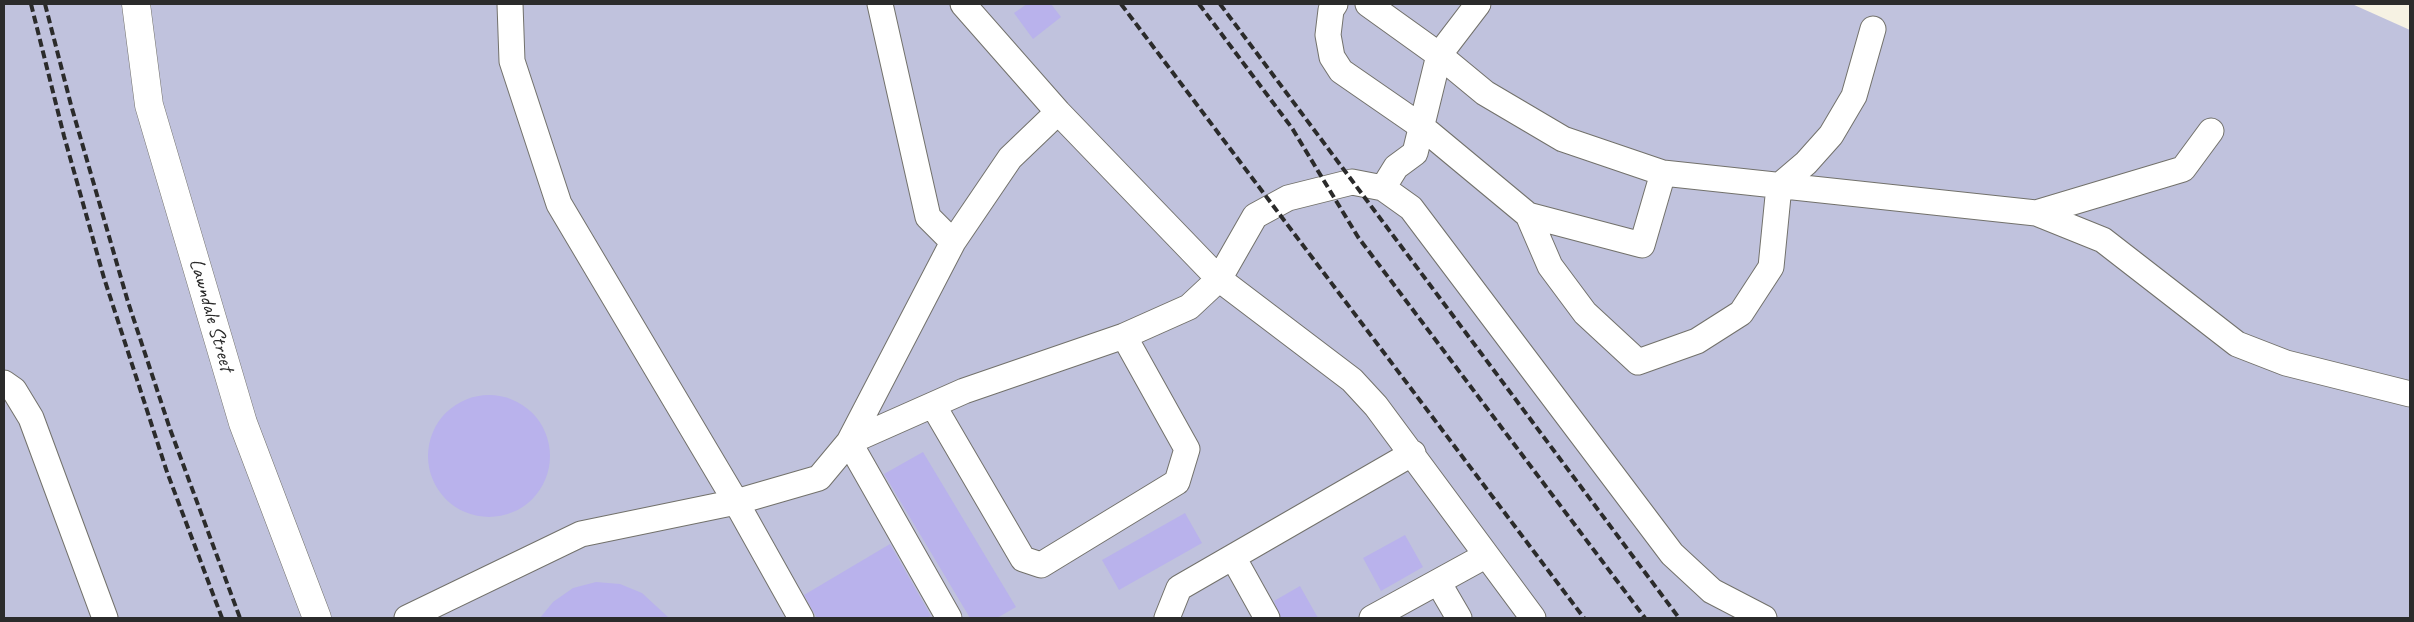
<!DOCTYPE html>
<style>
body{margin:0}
#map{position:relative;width:2414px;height:622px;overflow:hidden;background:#f6f2e3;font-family:Caveat,sans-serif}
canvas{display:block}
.frame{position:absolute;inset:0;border:5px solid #2b2b2b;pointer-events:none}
</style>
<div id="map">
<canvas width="2414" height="622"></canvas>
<div class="frame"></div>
</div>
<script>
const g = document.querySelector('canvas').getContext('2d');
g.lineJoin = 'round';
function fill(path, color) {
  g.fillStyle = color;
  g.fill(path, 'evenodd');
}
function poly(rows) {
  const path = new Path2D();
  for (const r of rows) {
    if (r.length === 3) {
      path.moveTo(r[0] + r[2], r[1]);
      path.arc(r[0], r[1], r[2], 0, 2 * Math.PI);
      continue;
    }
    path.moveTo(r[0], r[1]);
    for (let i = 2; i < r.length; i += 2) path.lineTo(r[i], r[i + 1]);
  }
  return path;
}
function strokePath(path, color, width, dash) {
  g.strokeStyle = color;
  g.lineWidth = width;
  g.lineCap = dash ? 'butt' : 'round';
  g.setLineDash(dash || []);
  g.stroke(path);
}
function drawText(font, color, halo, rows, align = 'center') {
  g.font = font + ' Caveat,sans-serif';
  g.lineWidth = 4.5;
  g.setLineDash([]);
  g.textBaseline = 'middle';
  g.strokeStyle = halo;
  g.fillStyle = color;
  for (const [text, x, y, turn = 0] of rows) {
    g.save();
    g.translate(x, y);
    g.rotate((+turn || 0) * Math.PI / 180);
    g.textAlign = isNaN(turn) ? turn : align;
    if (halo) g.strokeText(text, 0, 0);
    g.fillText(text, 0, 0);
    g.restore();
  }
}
fill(poly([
 [4,4,2352,4,2410,30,2410,618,4,618]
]), '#c0c2dd');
fill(poly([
 [1027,4,1051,4,1061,17,1033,39,1014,13],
 [489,456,61],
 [923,452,1016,607,997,618,970,618,884,474],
 [1185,513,1202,543,1119,590,1102,560],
 [1405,535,1423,567,1381,591,1363,558],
 [890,544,931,616,926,618,817,618,804,595],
 [596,582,620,584,642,593,669,618,540,618,553,602,573,588],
 [1300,586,1318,618,1281,618,1274,601]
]), '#b9b2ec');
const minor = poly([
 [510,4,512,61,559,204,736,502,801,618],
 [880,4,928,217,953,242],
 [963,4,1058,112,1219,279,1352,380,1376,406,1533,618],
 [1335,4,1331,10,1328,35,1332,57,1341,71,1422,127,1528,215,1642,245,1663,173],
 [1368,4,1439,55,1485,93,1563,139,1663,173,2036,213,2103,240,2237,344,2286,363,2410,394],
 [1383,188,1396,167,1415,153,1439,55,1478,4],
 [2036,213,2183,169,2211,131],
 [1528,215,1550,266,1585,313,1638,362,1697,341,1741,313,1771,267,1779,186,1806,163,1831,135,1854,96,1873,29],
 [4,383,14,390,31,418,105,618],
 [933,405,1023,559,1041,565,1177,482,1187,449,1124,336],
 [1233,557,1267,618],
 [1438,582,1459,618],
 [407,618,581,534,736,502,819,478,849,442,964,391,1124,336,1189,307,1219,279,1255,216,1288,198,1352,182,1383,188,1411,208,1672,554,1712,591,1764,618],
 [949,618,849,442,953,242,1010,158,1058,112],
 [1167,618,1179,588,1413,453],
 [1372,618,1485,556]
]);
const major = poly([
 [136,4,149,105,243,423,317,618]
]);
strokePath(minor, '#72716b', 27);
strokePath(major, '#72716b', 29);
strokePath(minor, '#fff', 25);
strokePath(major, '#fff', 28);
strokePath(poly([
 [31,4,64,136,104,278,167,472,222,618],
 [45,4,71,105,128,302,170,429,240,618],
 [1121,4,1584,618],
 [1199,4,1292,128,1358,237,1645,618],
 [1220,4,1679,618]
]), '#2b2b2b', 4, [8, 4]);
drawText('21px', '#2b2b2b', '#fff', [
 ["Lawndale Street",211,315,74]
]);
</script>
